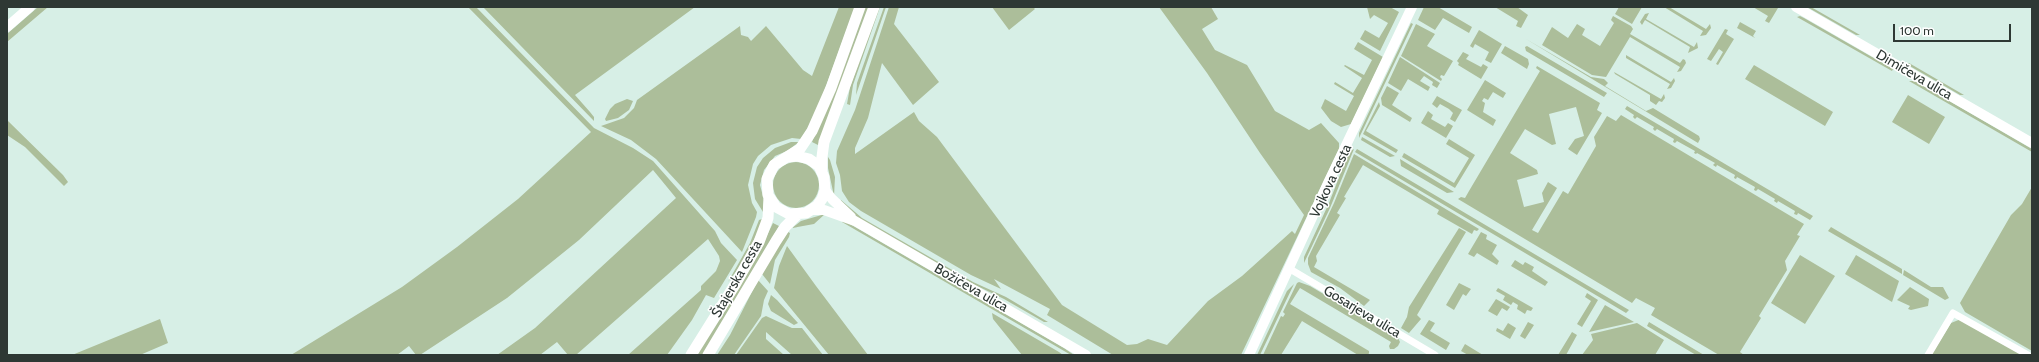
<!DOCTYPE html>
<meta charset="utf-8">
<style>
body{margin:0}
#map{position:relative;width:2039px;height:362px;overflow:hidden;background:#d7efe6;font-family:Cabin,sans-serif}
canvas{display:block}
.frame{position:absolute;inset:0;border:8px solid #2e3834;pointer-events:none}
.scale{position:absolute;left:1893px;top:24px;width:118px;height:18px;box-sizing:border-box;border:2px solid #2e3834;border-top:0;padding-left:5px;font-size:12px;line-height:14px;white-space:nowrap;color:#2e3834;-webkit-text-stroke:3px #fff;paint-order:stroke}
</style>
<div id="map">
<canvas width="2039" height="362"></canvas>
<div class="frame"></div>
<div class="scale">100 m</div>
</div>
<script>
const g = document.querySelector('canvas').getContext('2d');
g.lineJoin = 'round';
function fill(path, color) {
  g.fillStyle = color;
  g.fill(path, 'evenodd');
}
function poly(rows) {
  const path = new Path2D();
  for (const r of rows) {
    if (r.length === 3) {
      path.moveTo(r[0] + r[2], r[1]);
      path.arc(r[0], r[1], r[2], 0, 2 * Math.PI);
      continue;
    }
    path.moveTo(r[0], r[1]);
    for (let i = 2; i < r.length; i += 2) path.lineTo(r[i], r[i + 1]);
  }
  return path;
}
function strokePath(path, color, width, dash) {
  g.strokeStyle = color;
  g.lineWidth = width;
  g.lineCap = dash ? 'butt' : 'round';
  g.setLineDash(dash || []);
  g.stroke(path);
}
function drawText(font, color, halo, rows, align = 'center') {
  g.font = font + ' Cabin,sans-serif';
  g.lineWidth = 3;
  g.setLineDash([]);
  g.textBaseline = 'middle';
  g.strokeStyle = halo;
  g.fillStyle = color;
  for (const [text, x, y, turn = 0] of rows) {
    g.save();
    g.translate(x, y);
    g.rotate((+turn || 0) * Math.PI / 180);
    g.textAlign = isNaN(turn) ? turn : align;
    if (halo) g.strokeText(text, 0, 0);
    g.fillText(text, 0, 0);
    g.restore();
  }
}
fill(poly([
 [38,7,48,7,7,42,7,34],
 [468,7,476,7,594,128,633,148,653,161,715,231,721,243,737,260,714,298,706,295,692,320,667,355,628,355,701,290,701,286,716,271,720,261,719,256,708,239,576,355,568,355,557,342,540,355,497,355,535,328,676,198,653,170,579,240,507,298,420,355,416,355,409,346,397,355,291,355,402,287,457,247,518,199,591,132],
 [483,7,695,7,575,95,590,112,594,117,594,121],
 [839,7,855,7,815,116,801,139,792,138,771,145,758,156,753,164,748,185,752,203,757,212,756,217,742,252,656,159,631,140,601,126,624,118,634,108,637,100,740,26,741,35,748,37,751,41,766,26,803,70,812,76],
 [864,7,870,7,818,145,812,142],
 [878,7,880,7,853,85,850,105,847,104,850,87],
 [884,7,886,7,856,95,857,83],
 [889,7,899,7,894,24,939,82,913,105,882,63,868,118,855,148,855,154,914,112,919,121,937,137,1062,305,1127,345,1137,344,1148,339,1167,345,1208,301,1242,276,1292,231,1295,234,1304,215,1260,153,1207,73,1159,7,1211,7,1218,19,1202,29,1215,50,1247,65,1275,111,1309,130,1321,123,1339,143,1339,149,1241,355,1113,355,1047,315,1050,309,994,279,1001,289,971,275,861,211,849,202,842,191,840,175,836,163,837,151,855,110],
 [992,7,1033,7,1035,9,1009,30],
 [1367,7,1390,7,1399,12,1380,51,1360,39,1365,30,1379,38,1388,23,1374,15,1370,19],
 [1424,7,1438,7,1472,27,1469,33,1443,18,1435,30,1418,20],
 [1495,7,1517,7,1528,15,1521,28,1516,26,1518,21],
 [1619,7,1642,7,1632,24,1615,14],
 [1664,7,1669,7,1706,29,1710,24,1711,28,1706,35,1700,36,1703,31],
 [1753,7,1775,7,1778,8,1769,23,1765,21,1768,16],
 [1807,7,1811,7,1860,35,1856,35],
 [1649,13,1646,19,1694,47,1697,42,1698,48,1688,53,1690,47,1645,20,1642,25,1640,22,1645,14],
 [1613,16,1631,26,1633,29,1630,34,1680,63,1683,59,1685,60,1686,63,1681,71,1677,72,1680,67,1630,37,1606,77,1592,75,1542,45,1552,27,1568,38,1577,24,1585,29,1582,35,1600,46,1614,23,1611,20],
 [1800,16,1804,18,1893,69,1892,71,1797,17],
 [1740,22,1756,31,1753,36,1755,38,1737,28],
 [1411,23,1413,24,1359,138,1359,133],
 [1416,24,1435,34,1427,46,1453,61,1444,76,1441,75,1440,77,1442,79,1441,81,1401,56],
 [1725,29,1728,30,1726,34,1734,39,1718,65,1716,64,1723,52,1719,49,1711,61,1707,59],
 [1479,30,1502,44,1491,63,1485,60,1489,52,1475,44,1473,48,1470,46],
 [1526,39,1591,77,1604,79,1608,83,1605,86,1646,111,1653,108,1699,136,1700,139,1698,143],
 [1358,42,1383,57,1351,124,1341,127,1331,121,1321,108,1325,99,1346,111,1354,96,1334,84,1335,82,1353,93,1362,78,1344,66,1345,65,1364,75,1372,60,1354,49],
 [1505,46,1528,59,1529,64,1527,69,1501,53],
 [1527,46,1607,93,1604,97,1526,51,1525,47],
 [1463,52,1469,55,1466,59,1481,67,1483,64,1488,67,1481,79,1458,65,1459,63,1457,61],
 [1626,55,1671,82,1674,78,1675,81,1671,88,1667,89,1670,84,1626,58],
 [1400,57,1440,83,1437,88,1432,85,1433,82,1424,76,1420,81,1430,87,1428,91,1408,79,1401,91,1388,83],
 [1909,63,1964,95,1960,95,1908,65],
 [1754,65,1833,112,1825,126,1745,79],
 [1537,66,1600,103,1597,110,1602,113,1577,155,1568,149,1575,139,1584,136,1576,107,1549,114,1556,144,1552,145,1525,129,1510,153,1537,170,1538,174,1517,180,1524,207,1544,202,1542,193,1548,182,1557,188,1532,230,1538,233,1563,191,1568,194,1596,146,1594,137,1607,116,1616,121,1621,115,1804,224,1797,235,1800,236,1785,261,1787,270,1759,316,1761,318,1740,352,1744,355,1719,355,1651,315,1655,308,1636,298,1632,303,1458,199,1461,197,1465,198,1469,191,1540,71,1536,68],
 [1614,72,1661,99,1664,94,1665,98,1662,102,1659,101,1656,105,1650,101,1650,95,1615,74],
 [1485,80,1506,93,1503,98,1493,92,1488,100,1484,98,1482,101,1485,103,1483,112,1496,120,1493,126,1467,110],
 [1909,81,1915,81,2032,149,2032,152],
 [1387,86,1399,93,1392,105,1412,118,1410,122,1382,105,1381,98],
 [1908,95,1945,117,1929,144,1892,122],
 [1437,96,1462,110,1455,122,1450,119,1453,113,1449,109,1440,104,1437,108,1432,104],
 [627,99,633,101,629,110,618,118,606,121,605,119,610,109,615,104],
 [1379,102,1380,106,1366,131,1398,150,1396,153,1363,134],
 [1627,106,1813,216,1810,220,1798,213,1797,215,1794,214,1795,211,1778,201,1777,203,1774,201,1775,199,1758,189,1756,191,1754,190,1755,187,1737,177,1736,179,1734,178,1735,175,1717,165,1716,167,1713,165,1715,163,1697,153,1696,154,1694,153,1695,151,1677,141,1675,143,1673,142,1674,139,1657,129,1655,131,1653,129,1654,127,1637,117,1635,119,1633,117,1634,115,1625,109],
 [1428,111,1433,115,1431,119,1445,127,1448,123,1453,126,1446,138,1421,123],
 [7,120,63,175,68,182,64,186,25,147,7,135],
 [1362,137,1395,156,1390,157,1361,140],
 [1449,139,1475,155,1455,188,1402,157,1404,153,1454,183,1469,158,1446,144],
 [791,142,799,142,787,151,775,156,764,170,760,185,764,200,763,212,755,199,753,183,757,167,763,158,775,148],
 [1354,149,1330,208,1304,263,1304,257,1329,203,1345,162,1350,151],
 [1357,149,1629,310,1626,313,1355,152],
 [1354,154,1479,229,1477,231,1474,230,1472,234,1437,214,1439,210,1363,165,1344,197,1346,198,1337,213,1340,215,1316,256,1317,261,1314,267,1370,300,1364,306,1340,288,1311,272,1308,264,1308,258,1334,203],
 [828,157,830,160,835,177,834,196,828,168],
 [1400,159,1454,192,1447,193,1401,166],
 [796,185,23],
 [2032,187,2032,351,1965,312,1960,303,2011,215,2022,204],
 [841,200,862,218,973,282,1006,297,1048,322,1044,322,1004,299,967,281,861,220,840,204],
 [825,214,814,224,792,228,801,221],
 [762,219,759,230,741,265,728,282,750,243,759,220],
 [843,220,1064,348,1074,355,1071,355,842,222],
 [773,223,779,226,750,278,703,355,696,355,757,256],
 [1831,227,1902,269,1902,274,1828,231],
 [1459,228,1466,232,1417,315,1421,319,1409,333,1401,328,1407,317,1409,307],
 [788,232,790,233,789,237,775,260,770,284,762,274,777,247],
 [1481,232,1487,235,1486,239,1497,245,1492,254,1499,261,1497,265,1477,253,1474,257,1468,254],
 [787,246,816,286,868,355,829,355,774,288,779,266],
 [1800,255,1835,276,1805,324,1771,303],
 [1856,255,1899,281,1892,302,1845,274],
 [1515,260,1523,265,1525,262,1534,267,1532,271,1548,282,1545,286,1511,266],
 [1904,270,1931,287,1943,287,1949,298,1945,300,1903,275],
 [758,280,768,291,764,300,761,316,734,355,717,355,730,335],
 [1299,282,1310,286,1398,338,1400,342,1398,346,1394,349,1390,349,1389,346,1391,342,1300,288,1290,304,1369,351,1369,353,1368,355,1358,355,1302,321,1281,355,1263,355,1281,316,1283,317,1285,314,1283,312,1297,283],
 [1459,283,1471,289,1466,296,1463,294,1454,310,1446,305],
 [1294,284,1260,355,1257,355,1287,291],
 [1910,287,1929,299,1928,306,1911,310,1908,309,1910,306,1897,300],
 [1498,288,1533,308,1531,311,1527,310,1525,314,1517,309,1518,305,1513,302,1511,305,1503,300,1505,296,1496,291],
 [1587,293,1598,300,1582,327,1577,324,1591,301,1585,297],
 [771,295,777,300,798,323,794,325,771,311,768,304],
 [1496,299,1510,307,1507,311,1502,308,1497,316,1488,311],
 [1605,305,1634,322,1589,332],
 [992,313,1059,352,1063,355,1022,355,993,319],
 [766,316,792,328,802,328,823,355,792,355,766,332,766,339,784,355,736,355,762,318],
 [160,319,168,343,140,355,72,355],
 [1961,319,2022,355,1931,355,1951,323],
 [1429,320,1435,323,1430,331,1450,343,1446,350,1420,334],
 [1528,322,1534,325,1525,339,1520,336],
 [1649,322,1704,355,1696,355,1647,326],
 [1508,323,1516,328,1510,339,1496,331,1497,328,1503,331],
 [1637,323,1664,340,1655,355,1582,355,1593,340,1591,334],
 [1572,332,1577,335,1566,355,1558,355],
 [1465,344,1483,355,1468,355,1461,351]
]), '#acbe9a');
strokePath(poly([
 [1290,269,1435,355],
 [1928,355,1953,313,2028,355]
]), '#fff', 7);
strokePath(poly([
 [1796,7,2032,143],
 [7,27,30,7],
 [825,190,832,199,851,217],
 [812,210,824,210,855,221,1086,355],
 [1249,355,1328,183,1412,7]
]), '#fff', 10);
strokePath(poly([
 [788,157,797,156,809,159,819,166,824,177,825,190,822,199,817,206,806,213,789,214,776,207,768,195,767,179,774,165,800,149,812,131,831,88,860,7],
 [822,172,822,157,824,142,874,7],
 [691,355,736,283,759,242,768,218,769,197],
 [708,355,776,241,785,227,797,215]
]), '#fff', 11);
drawText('14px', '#2e3834', '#fff', [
 ["Dimičeva ulica",1914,75,30],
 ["Vojkova cesta",1331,181,-65],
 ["Štajerska cesta",737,279,-60],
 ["Božičeva ulica",971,288,30],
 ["Gosarjeva ulica",1362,312,31]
]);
</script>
